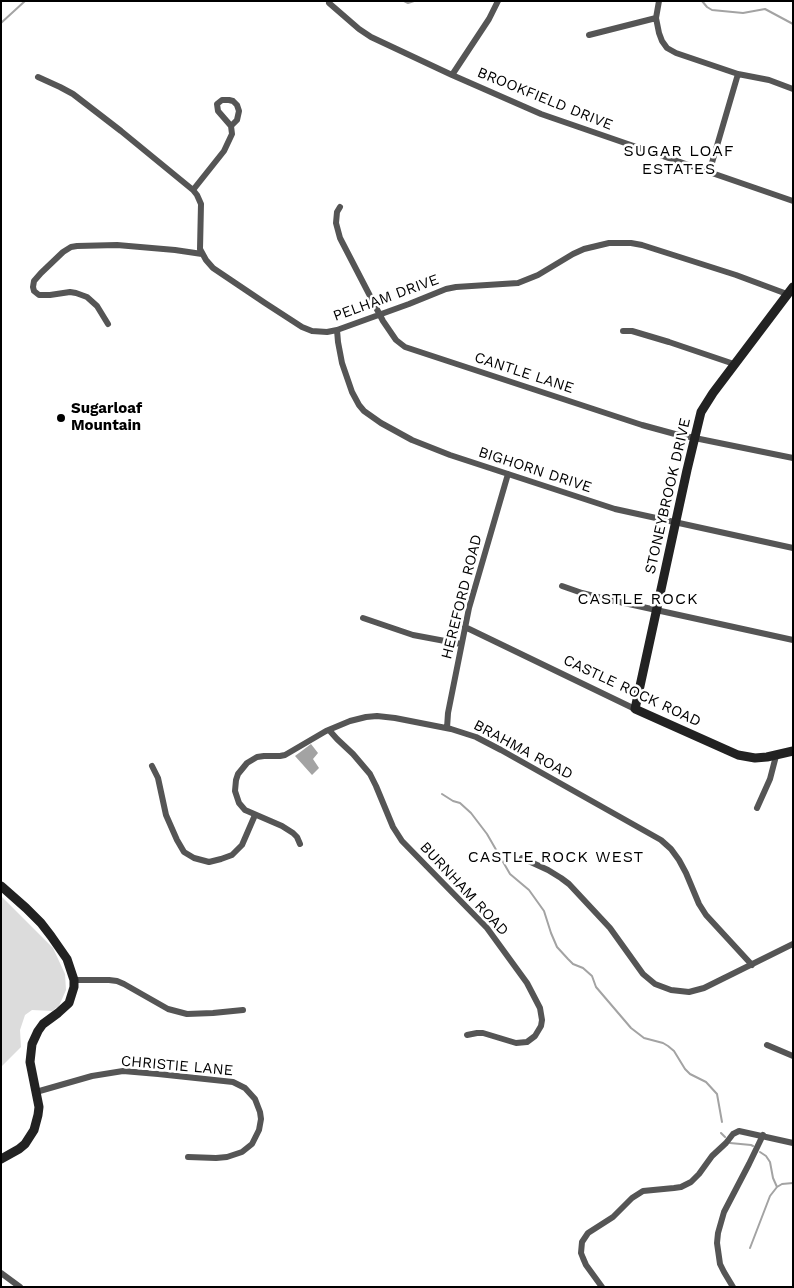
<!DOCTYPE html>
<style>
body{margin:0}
#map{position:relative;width:794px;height:1288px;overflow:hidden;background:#fff;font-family:"Work Sans",sans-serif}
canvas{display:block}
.frame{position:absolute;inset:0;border:2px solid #000;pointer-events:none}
</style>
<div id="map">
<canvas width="794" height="1288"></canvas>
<div class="frame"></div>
</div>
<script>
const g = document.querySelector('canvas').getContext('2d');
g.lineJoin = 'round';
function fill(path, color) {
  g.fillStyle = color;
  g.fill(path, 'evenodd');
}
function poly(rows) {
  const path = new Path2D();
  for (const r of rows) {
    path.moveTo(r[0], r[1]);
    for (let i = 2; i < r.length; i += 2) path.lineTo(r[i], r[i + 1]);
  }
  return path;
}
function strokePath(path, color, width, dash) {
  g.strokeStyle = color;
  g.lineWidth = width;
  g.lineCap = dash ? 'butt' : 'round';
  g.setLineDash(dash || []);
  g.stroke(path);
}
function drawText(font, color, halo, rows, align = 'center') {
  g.font = font + ' "Work Sans",sans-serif';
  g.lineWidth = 5;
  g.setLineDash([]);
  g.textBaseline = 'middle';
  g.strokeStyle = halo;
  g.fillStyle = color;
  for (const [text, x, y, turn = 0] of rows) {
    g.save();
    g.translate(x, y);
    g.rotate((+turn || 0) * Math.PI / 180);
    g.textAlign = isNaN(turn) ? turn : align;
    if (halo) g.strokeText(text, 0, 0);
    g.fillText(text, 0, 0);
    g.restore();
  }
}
fill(poly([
 [1,896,53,948,65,974,66,990,59,1006,52,1011,32,1010,25,1015,20,1030,21,1047,1,1067]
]), '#dcdcdc');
fill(poly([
 [311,744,318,753,313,759,319,768,312,775,295,756]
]), '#a3a3a3');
strokePath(poly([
 [404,1,408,3,414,1],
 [702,1,707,7,712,10,743,13,765,9,793,24],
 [1,23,25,1],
 [442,794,453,801,460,803,471,813,487,834,510,874,529,890,544,911,551,933,557,947,568,959,573,964,583,968,592,976,596,987,631,1028,644,1038,663,1043,668,1046,674,1051,685,1069,690,1074,706,1082,717,1094,722,1122],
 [721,1133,725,1137],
 [730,1143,751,1145,753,1146],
 [760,1152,766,1156,770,1162,773,1178,777,1187],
 [750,1248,770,1196,777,1187,782,1184,793,1183]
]), '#a3a3a3', 2);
strokePath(poly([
 [659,1,656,18,659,33,662,41,667,48,676,53,738,74,769,80,793,89],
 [329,3,359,29,371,37,452,75,541,114,793,201],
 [589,35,656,18],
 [452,75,489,19,498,1],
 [38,77,60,87,73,94,121,131,193,190,197,195,201,204,200,249,206,260,213,268,265,303,302,327,312,331,327,332,337,330,409,304,446,289,456,287,518,283,538,275,573,254,584,249,609,243,631,243,642,245,736,275,787,294],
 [709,173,738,74],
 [193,190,224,151,232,134,231,126,237,120,239,111,237,105,233,101,229,100,222,100,217,104,218,111,231,126],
 [340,207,337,212,336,223,340,238,383,321,396,340,405,347,642,425,675,434,793,458],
 [108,324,97,306,87,297,76,293,70,292,50,295,39,295,34,291,33,287,34,281,41,273,63,252,71,247,77,246,117,245,175,250,202,254],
 [337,330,338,342,342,363,352,392,359,405,364,411,381,423,412,440,450,455,615,509,793,548],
 [623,331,632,331,669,342,734,364],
 [562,586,582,593,606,599,793,640],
 [363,618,413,635,461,644],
 [465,627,635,709],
 [447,728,448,713,469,608,508,474],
 [329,730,337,739,353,754,370,774,376,786,393,827,402,841,487,928,527,983,540,1008,542,1020,541,1026,535,1036,527,1042,516,1043,483,1033,477,1033,467,1035],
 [152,766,158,778,166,815,177,840,184,852,194,858,209,862,221,859,232,855,242,845,255,815],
 [757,808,770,779,776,756],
 [300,844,297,837,293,833,282,826,245,810,239,803,235,791,236,780,238,774,247,763,257,757,264,756,280,756,285,755,326,731,350,721,366,717,377,716,395,718,451,729,476,737,501,750,661,840,671,849,679,860,686,873,699,904,706,915,752,965],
 [522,858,548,870,561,878,569,884,610,928,643,974,655,984,671,990,689,992,704,988,793,944],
 [74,980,109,980,117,981,124,984,168,1009,187,1014,213,1013,243,1010],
 [767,1045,793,1056],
 [36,1092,92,1076,123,1071,158,1074,233,1082,245,1088,255,1099,260,1112,261,1119,259,1130,252,1144,242,1152,227,1157,216,1158,188,1157],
 [1,1273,20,1287],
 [602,1287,586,1265,583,1258,581,1253,582,1242,588,1233,613,1217,632,1198,643,1191,674,1188,681,1187,691,1182,699,1174,712,1156,726,1143,733,1134,739,1131,793,1143],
 [733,1287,724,1272,720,1264,717,1243,718,1233,724,1212,749,1164,763,1135]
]), '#555', 6);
strokePath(poly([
 [793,287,713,393,701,412,687,470,635,709,738,755,755,758,767,757,793,751],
 [1,886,26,908,41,923,51,936,67,959,74,980,74,987,69,1003,58,1013,43,1024,38,1031,32,1044,30,1062,39,1107,38,1115,34,1130,25,1144,19,1149,1,1159]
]), '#222', 9);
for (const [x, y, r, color] of [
 [61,418,5,"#000"]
]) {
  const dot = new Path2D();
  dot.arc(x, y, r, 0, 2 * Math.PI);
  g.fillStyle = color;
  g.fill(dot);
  strokePath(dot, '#fff', 2);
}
drawText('15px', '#000', '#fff', [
 ["BROOKFIELD DRIVE",545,99,22],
 ["PELHAM DRIVE",386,298,-20],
 ["CANTLE LANE",524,373,18],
 ["BIGHORN DRIVE",535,470,18],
 ["STONEYBROOK DRIVE",668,496,-77],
 ["HEREFORD ROAD",462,597,-76],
 ["CASTLE ROCK ROAD",632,691,25],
 ["BRAHMA ROAD",523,750,28],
 ["BURNHAM ROAD",464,889,47],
 ["CHRISTIE LANE",177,1066,5]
]);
drawText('bold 15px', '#000', '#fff', [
 ["Sugarloaf",71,409],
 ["Mountain",71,426]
], 'left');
g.letterSpacing = '1px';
drawText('16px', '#000', '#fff', [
 ["SUGAR LOAF",679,151],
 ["ESTATES",679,169],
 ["CASTLE ROCK",638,599],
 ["CASTLE ROCK WEST",556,857]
]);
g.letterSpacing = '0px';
</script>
